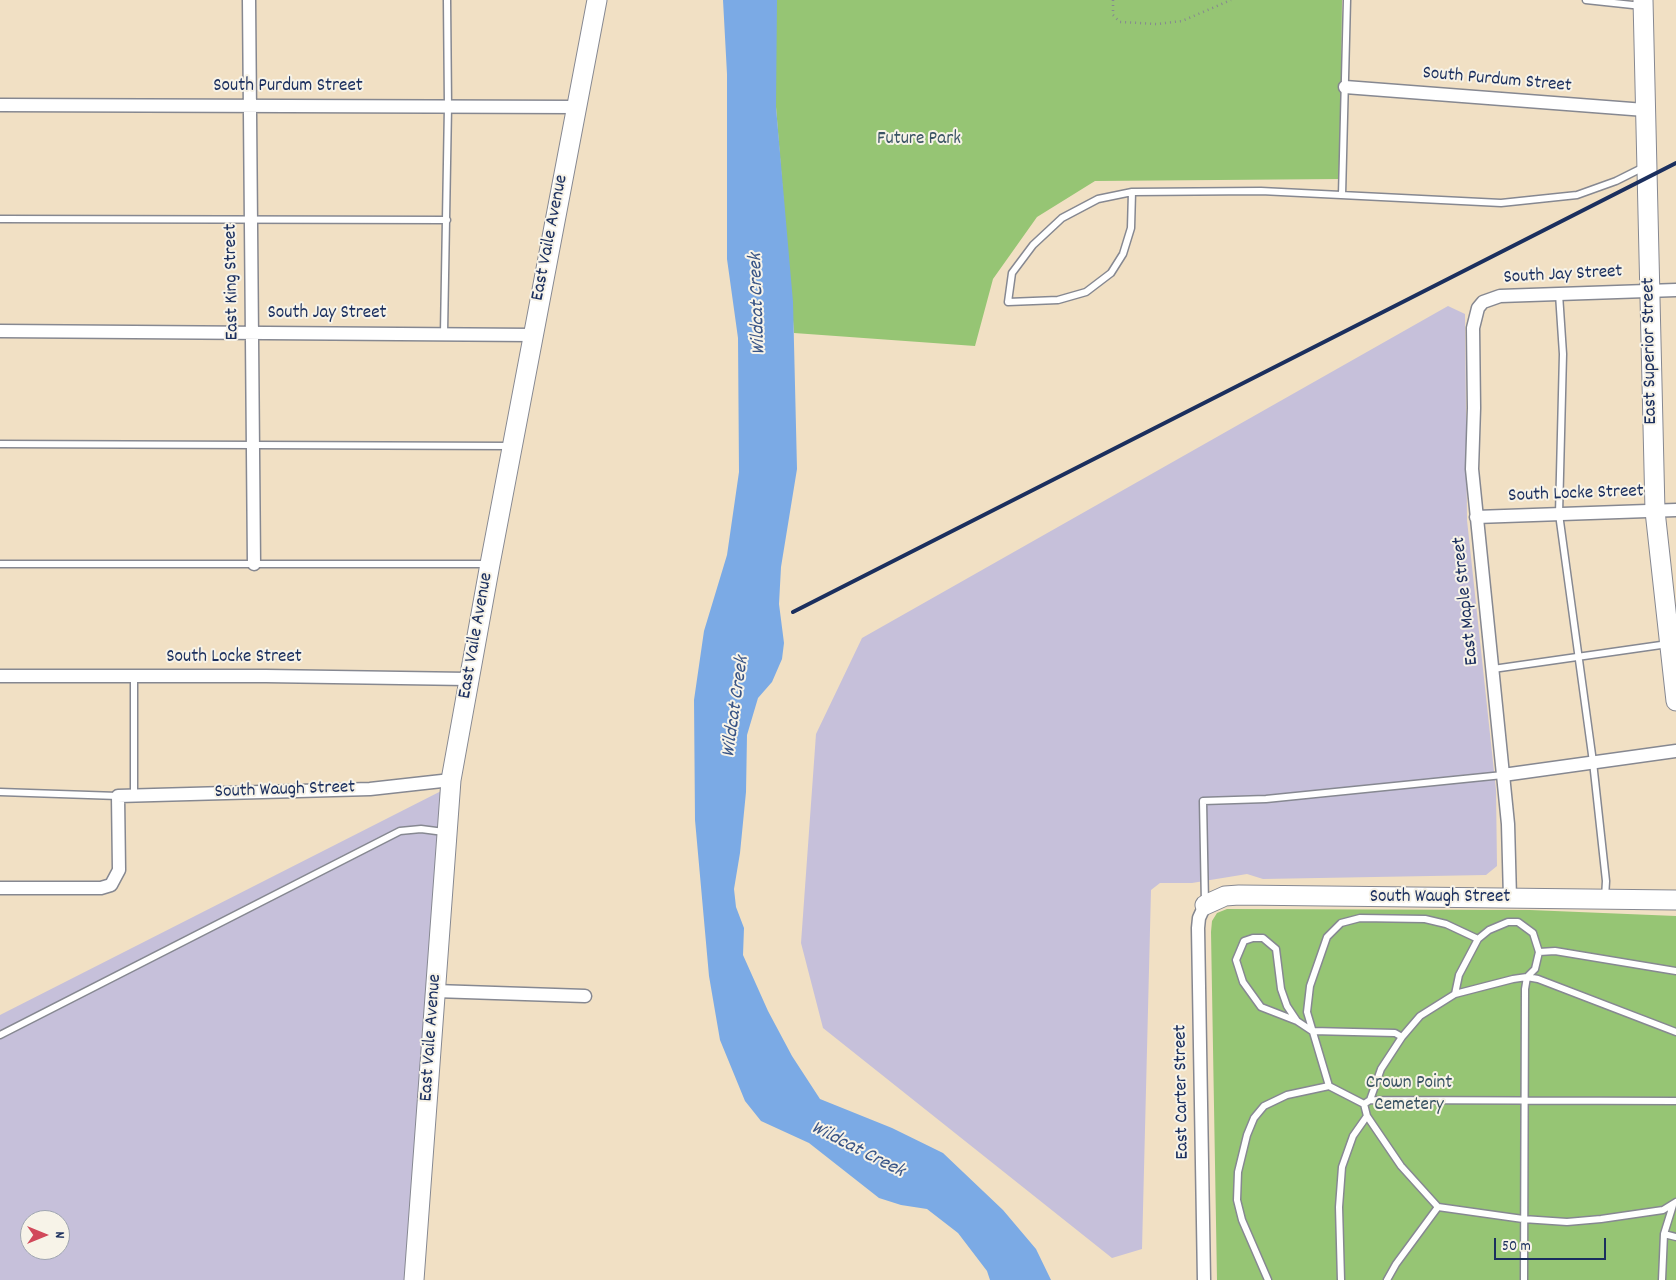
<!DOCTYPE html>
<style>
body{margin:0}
#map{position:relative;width:1676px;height:1280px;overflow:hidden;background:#f1e0c4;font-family:Dekko,sans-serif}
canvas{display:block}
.north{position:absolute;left:20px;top:1210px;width:50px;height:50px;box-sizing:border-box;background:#f7f3e8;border:1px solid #9fa5b1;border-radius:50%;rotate:90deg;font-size:14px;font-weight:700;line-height:20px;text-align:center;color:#1b2f5e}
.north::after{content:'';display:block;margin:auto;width:18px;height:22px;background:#d1495b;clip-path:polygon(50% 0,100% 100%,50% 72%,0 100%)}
.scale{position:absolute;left:1494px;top:1238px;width:112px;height:22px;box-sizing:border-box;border:2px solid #1b2f5e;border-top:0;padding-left:6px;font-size:15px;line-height:18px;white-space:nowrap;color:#1b2f5e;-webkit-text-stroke:4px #f7f3e8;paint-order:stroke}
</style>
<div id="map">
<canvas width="1676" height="1280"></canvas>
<div class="north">N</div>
<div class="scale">50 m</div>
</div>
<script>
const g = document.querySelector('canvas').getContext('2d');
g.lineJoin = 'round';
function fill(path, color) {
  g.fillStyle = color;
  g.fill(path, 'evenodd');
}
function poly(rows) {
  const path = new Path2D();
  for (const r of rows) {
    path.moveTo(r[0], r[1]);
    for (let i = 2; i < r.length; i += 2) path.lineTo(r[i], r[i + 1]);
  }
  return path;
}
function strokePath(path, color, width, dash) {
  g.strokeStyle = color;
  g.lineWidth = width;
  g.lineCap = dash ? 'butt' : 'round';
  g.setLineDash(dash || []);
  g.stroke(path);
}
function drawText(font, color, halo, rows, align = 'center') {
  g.font = font + ' Dekko,sans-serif';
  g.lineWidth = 4;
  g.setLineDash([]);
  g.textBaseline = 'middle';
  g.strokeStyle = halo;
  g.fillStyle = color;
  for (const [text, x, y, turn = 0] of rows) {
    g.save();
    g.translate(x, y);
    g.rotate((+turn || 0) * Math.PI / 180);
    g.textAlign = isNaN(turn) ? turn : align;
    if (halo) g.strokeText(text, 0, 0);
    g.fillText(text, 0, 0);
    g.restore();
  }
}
fill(poly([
 [1448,306,1465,314,1467,520,1496,790,1497,866,1486,875,1263,879,1247,874,1192,883,1160,883,1151,890,1142,1249,1112,1258,823,1028,801,943,816,734,862,638],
 [451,786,414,1280,0,1280,0,1015],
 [30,1220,60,1220,60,1250,30,1250]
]), '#c6c0da');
fill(poly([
 [771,0,1342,0,1340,179,1095,181,1037,217,993,279,975,346,794,333,776,107],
 [1227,909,1530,910,1676,916,1676,1280,1217,1280,1211,932,1212,921,1217,913]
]), '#96c574');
fill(poly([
 [723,0,777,0,776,107,793,302,797,469,781,567,779,604,784,643,782,659,772,682,758,698,747,735,746,792,740,853,734,889,736,907,744,928,743,955,768,1011,792,1056,820,1099,892,1128,943,1153,1003,1210,1036,1249,1051,1280,990,1280,987,1271,958,1233,927,1209,901,1205,879,1198,809,1143,761,1121,745,1101,720,1040,709,976,695,820,694,700,704,631,727,555,739,472,738,338,727,259,727,74]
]), '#7baae5');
const lane = poly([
 [1586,0,1642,6],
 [1132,192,1131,228,1123,254,1111,273,1086,292,1058,300,1008,302,1012,273,1033,245,1062,218,1098,199,1132,192,1261,191,1501,203,1577,195,1616,181,1644,167],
 [1342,195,1347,0],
 [0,219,447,220],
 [1559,294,1563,354,1559,514,1593,762,1606,881,1605,898],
 [444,333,448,106,447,0],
 [0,444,511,446],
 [0,564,488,564],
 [1493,669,1668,644],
 [134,677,134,796],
 [0,792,118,796],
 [1205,904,1203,801,1266,799,1503,775],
 [1253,938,1263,938,1276,949,1281,989,1287,1006,1297,1021,1261,1007,1243,982,1236,960,1244,941,1253,938],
 [1539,952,1555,951,1676,971],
 [1455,994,1459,975,1478,939,1489,930,1508,922,1518,922,1533,933,1539,952,1535,969,1527,977,1525,989,1524,1280],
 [1297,1021,1312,1031,1395,1033,1402,1037],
 [0,1035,400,831,421,829,444,832],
 [1370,1100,1676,1101],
 [1364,1104,1370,1100,1381,1069,1402,1037,1420,1016,1455,994,1513,979,1527,977,1538,979,1676,1032],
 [1367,1116,1401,1166,1438,1207,1523,1219,1567,1222,1601,1219,1663,1210,1676,1202],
 [1664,1234,1676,1237],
 [1268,1280,1242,1220,1237,1200,1238,1172,1247,1135,1254,1118,1264,1106,1287,1095,1329,1086],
 [1341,1280,1339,1207,1342,1167,1353,1136,1367,1116,1364,1104,1329,1086,1307,1012,1310,986,1327,937,1341,923,1360,918,1425,919,1446,924,1478,939],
 [1387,1280,1396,1264,1438,1207],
 [1662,1280,1664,1234,1673,1205]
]);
const street = poly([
 [249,0,254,564],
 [1345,87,1645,110],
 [0,105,576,107],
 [0,331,533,335],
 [1476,517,1676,510],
 [0,676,266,676,468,679],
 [1503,775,1676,751],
 [0,888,101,888,111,885,119,870,118,796,370,789,451,780],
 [1510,898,1508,824,1472,469,1474,408,1473,328,1478,308,1483,302,1500,296,1676,290],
 [435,991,585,996],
 [1204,1280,1198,928,1199,918,1205,905]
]);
const secondary = poly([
 [1643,0,1655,511,1676,701],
 [1205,905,1225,896,1239,895,1676,900],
 [414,1280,451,780,490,564,597,0]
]);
strokePath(lane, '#868891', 9);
strokePath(street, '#868891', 15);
strokePath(secondary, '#868891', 21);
strokePath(poly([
 [1113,0,1113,15,1120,22,1157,24,1182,21,1231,0]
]), '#868891', 2.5, [1, 4]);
strokePath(lane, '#fff', 6);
strokePath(street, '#fff', 12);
strokePath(secondary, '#fff', 19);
strokePath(poly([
 [793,612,1676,163]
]), '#1b2f5e', 4);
drawText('19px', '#1b2f5e', '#f7f3e8', [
 ["South Purdum Street",1497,81,5],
 ["South Purdum Street",288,87],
 ["East Vaile Avenue",551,238,-79],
 ["South Jay Street",1563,276,-3],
 ["East King Street",233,282,-91],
 ["South Jay Street",327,314],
 ["East Superior Street",1651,351,-91],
 ["South Locke Street",1576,495,-2],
 ["East Maple Street",1467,601,-96],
 ["East Vaile Avenue",477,636,-80],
 ["South Locke Street",234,658],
 ["South Waugh Street",285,791,-2],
 ["South Waugh Street",1440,898],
 ["East Vaile Avenue",432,1038,-86],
 ["East Carter Street",1183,1092,-91]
]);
drawText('19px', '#3a5464', '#f7f3e8', [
 ["Future Park",919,140],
 ["Crown Point",1409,1084],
 ["Cemetery",1409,1106]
]);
drawText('italic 20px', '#385486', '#f7f3e8', [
 ["Wildcat Creek",759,304,-92],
 ["Wildcat Creek",737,707,-82],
 ["Wildcat Creek",857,1151,27]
]);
</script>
